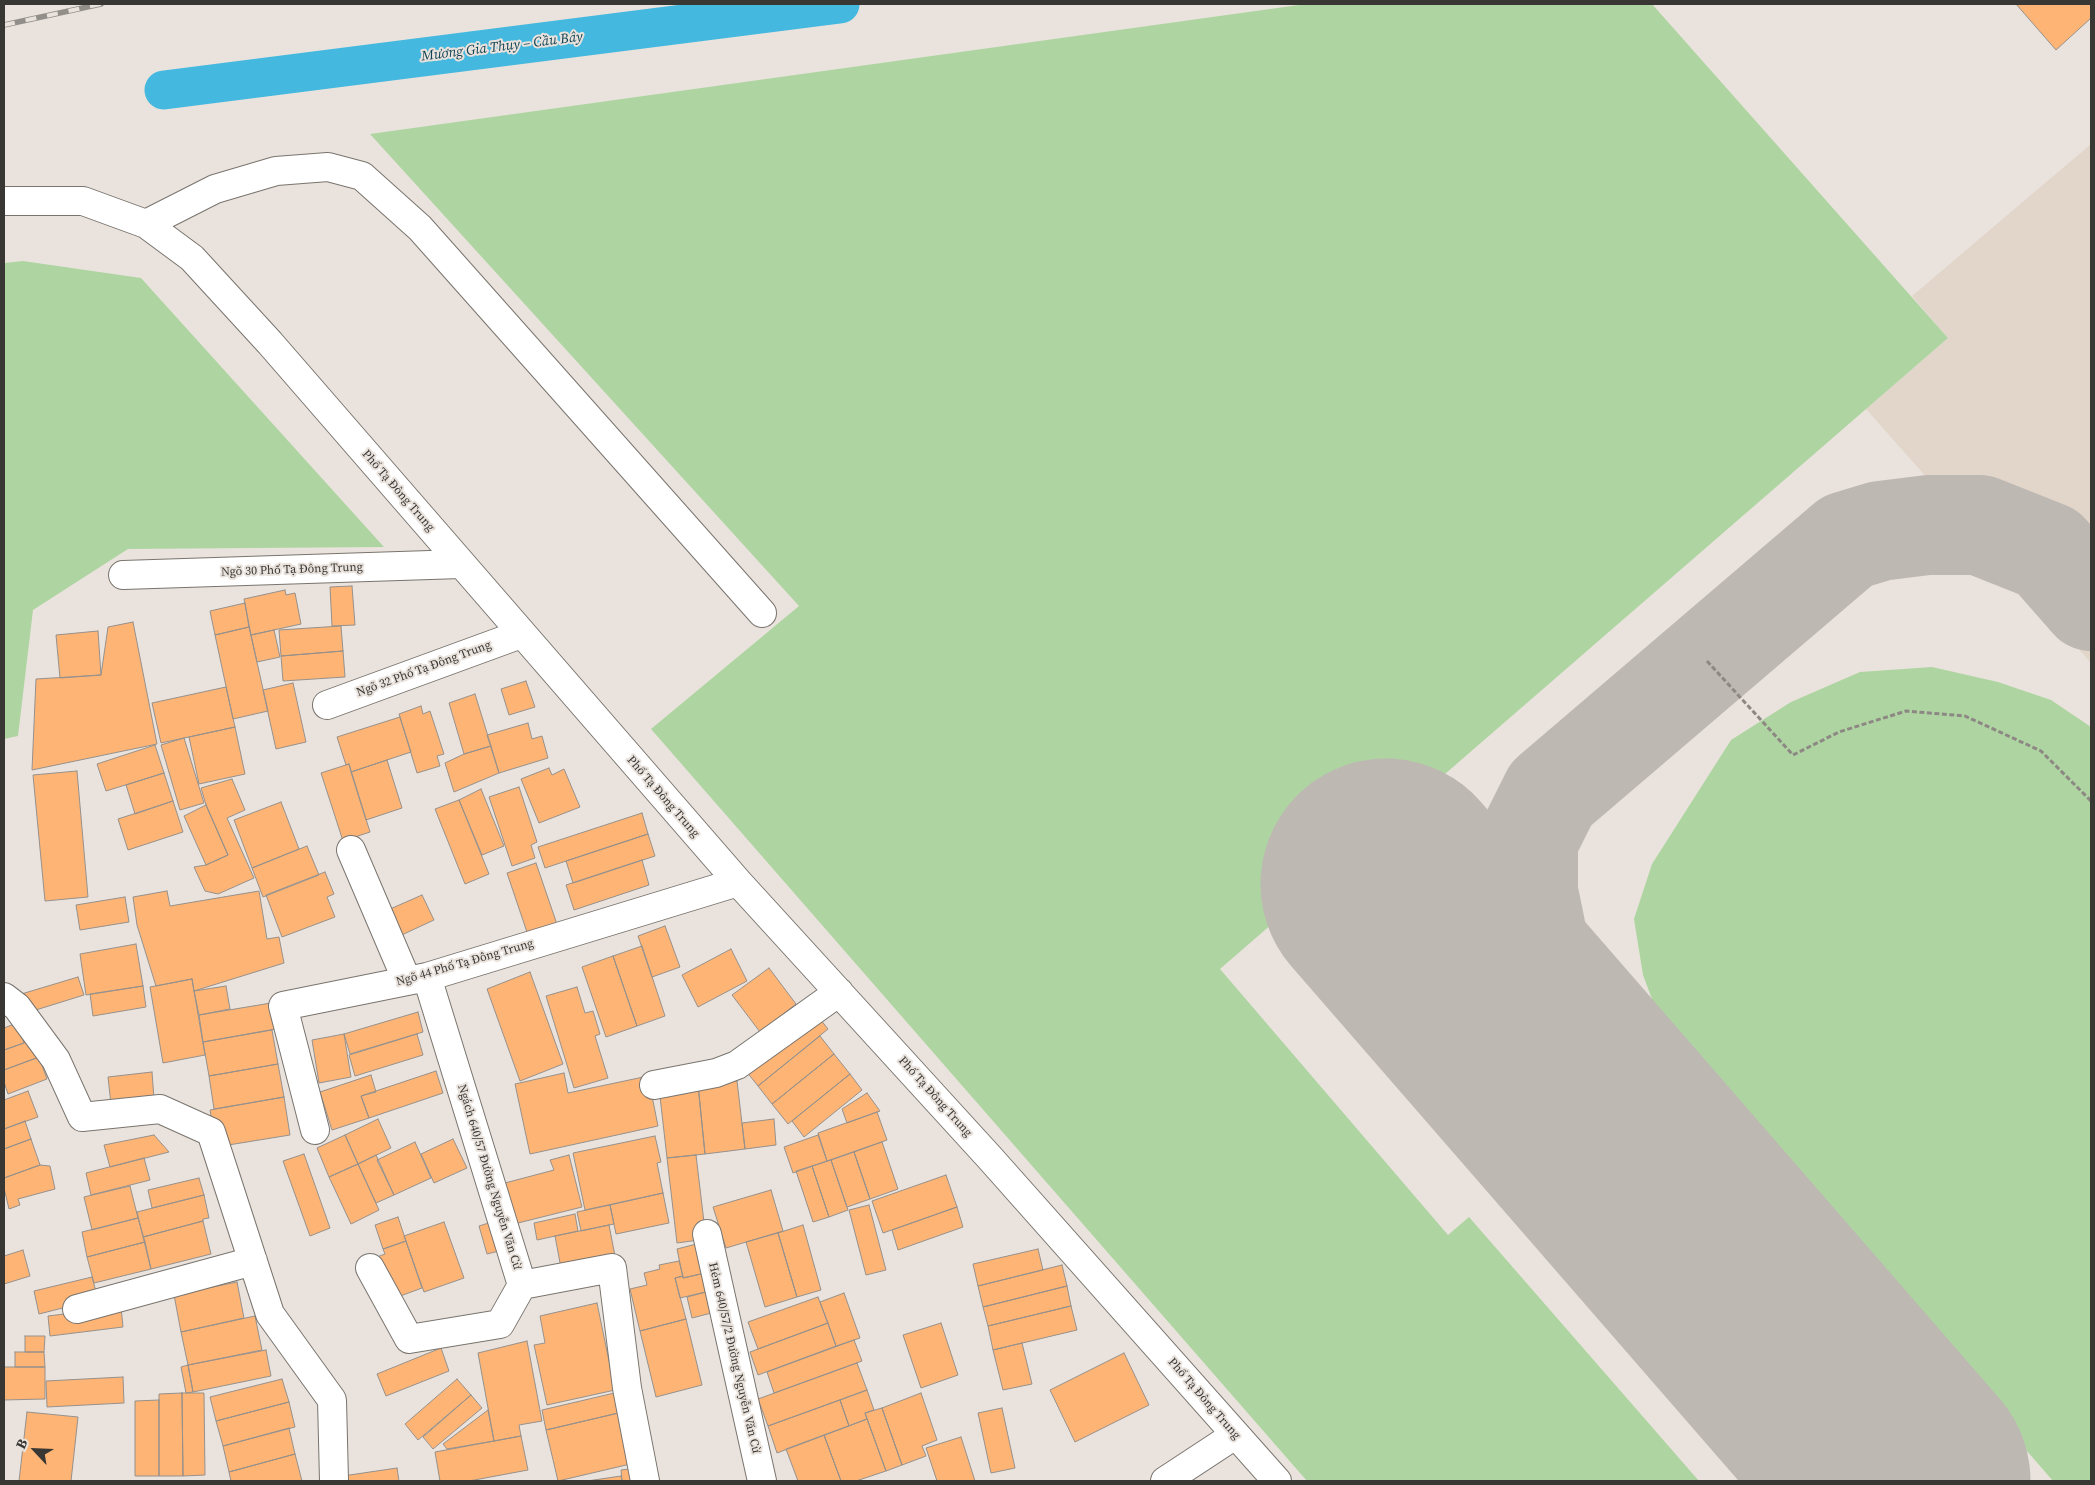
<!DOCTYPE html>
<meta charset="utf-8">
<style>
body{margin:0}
#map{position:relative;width:2095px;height:1485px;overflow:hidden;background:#eae3dd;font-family:"Source Serif 4",serif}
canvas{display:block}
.frame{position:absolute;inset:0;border:5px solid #393734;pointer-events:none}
.north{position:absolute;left:10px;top:1425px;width:50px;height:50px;-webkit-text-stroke:4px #eae3dd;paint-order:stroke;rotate:295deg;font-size:14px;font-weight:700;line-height:20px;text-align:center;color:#393734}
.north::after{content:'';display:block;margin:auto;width:18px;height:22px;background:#393734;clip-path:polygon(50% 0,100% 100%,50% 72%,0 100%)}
</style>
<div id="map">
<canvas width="2095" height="1485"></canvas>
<div class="frame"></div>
<div class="north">B</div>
</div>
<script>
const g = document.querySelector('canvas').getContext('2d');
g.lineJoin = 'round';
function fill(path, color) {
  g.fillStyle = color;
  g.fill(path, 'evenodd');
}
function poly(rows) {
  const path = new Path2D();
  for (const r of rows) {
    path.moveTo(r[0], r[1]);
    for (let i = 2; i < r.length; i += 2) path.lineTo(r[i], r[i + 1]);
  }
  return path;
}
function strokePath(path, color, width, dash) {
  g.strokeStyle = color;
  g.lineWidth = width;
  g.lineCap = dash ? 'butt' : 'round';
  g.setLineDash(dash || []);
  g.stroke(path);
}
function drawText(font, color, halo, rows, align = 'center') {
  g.font = font + ' "Source Serif 4",serif';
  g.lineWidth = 4;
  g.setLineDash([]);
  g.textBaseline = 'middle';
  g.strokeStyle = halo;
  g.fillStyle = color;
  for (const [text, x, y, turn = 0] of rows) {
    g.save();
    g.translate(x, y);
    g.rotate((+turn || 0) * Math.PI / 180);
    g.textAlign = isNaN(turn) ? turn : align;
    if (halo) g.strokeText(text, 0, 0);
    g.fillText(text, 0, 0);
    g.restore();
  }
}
fill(poly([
 [2091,144,2091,663,1866,409,1948,338,1912,296]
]), '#e2d6cb');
fill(poly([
 [1306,4,1652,4,1948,338,1220,969,1448,1235,1469,1217,1699,1481,1307,1481,651,729,799,606,370,134],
 [23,261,141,278,384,547,128,549,33,610,18,736,4,739,4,263],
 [1932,667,1998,682,2051,700,2091,727,2091,1481,2053,1481,1665,1034,1643,975,1634,919,1652,864,1731,740,1791,702,1860,672]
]), '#aed5a1');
strokePath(poly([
 [164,90,840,4]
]), '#44b8df', 39);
strokePath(poly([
 [1617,1150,1546,980,1528,892,1528,840,1551,794,1847,541,1880,531,1928,525,1980,525,2048,552,2091,601]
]), '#beb8b3', 100);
strokePath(poly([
 [1386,884,1905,1481]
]), '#beb8b3', 251);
const building = poly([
 [2016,4,2091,4,2091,18,2056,50,2016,4],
 [352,586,355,625,332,626,330,587,352,586],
 [285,590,286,595,295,593,301,624,251,635,244,599,285,590],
 [245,603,249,627,215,635,210,611,245,603],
 [133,622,157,744,32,770,36,679,101,675,108,627,133,622],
 [341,626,343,651,281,656,279,630,341,626],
 [249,627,268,711,233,719,215,635,249,627],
 [274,630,280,657,257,662,251,635,274,630],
 [98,631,101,675,60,678,56,635,98,631],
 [343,651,345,677,283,681,281,656,343,651],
 [526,681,535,707,509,715,501,689,526,681],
 [293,683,306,742,276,749,263,690,293,683],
 [226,687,235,727,161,743,152,703,226,687],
 [475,694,491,746,464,754,449,703,475,694],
 [421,706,423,714,430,711,444,754,437,756,440,766,417,773,399,714,421,706],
 [400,717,411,752,351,772,349,764,346,765,337,737,400,717],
 [528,723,532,739,542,736,548,758,499,773,487,735,528,723],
 [235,727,245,774,199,784,189,737,235,727],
 [184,738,204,803,180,810,161,745,184,738],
 [155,745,164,773,106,791,97,764,155,745],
 [491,746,499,773,454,792,445,763,464,754,491,746],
 [387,760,402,808,366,820,351,772,387,760],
 [349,764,370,832,343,841,321,773,349,764],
 [549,768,552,775,564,769,580,807,539,823,521,779,549,768],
 [77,771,88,897,45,901,33,775,77,771],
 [164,773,173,801,135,814,126,785,164,773],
 [232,779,245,810,227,818,254,878,218,894,205,891,194,867,206,865,228,855,206,805,201,788,232,779],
 [519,787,537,842,531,845,535,858,512,866,489,797,519,787],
 [481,789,504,846,482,855,459,800,481,789],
 [459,800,489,874,465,884,435,809,459,800],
 [173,801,183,832,128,850,118,819,173,801],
 [281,802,299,849,252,868,234,820,281,802],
 [206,805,228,855,206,865,184,816,206,805],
 [642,813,648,834,545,868,538,847,642,813],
 [648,834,655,856,573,883,566,861,648,834],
 [307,846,319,875,263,897,252,868,307,846],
 [642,860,649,885,574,910,566,885,642,860],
 [536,863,560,933,531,944,507,873,536,863],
 [325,872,334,894,327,897,335,917,282,937,266,895,325,872],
 [167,891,170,906,259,891,267,939,279,937,284,963,194,991,192,979,156,986,137,925,133,897,167,891],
 [422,895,434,920,393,939,381,913,422,895],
 [125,897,129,922,80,930,76,905,125,897],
 [665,926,680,967,652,977,638,936,665,926],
 [136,944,143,986,86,995,80,954,136,944],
 [642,946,665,1016,637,1026,613,956,642,946],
 [731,949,747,981,698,1007,682,975,731,949],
 [613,956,637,1026,606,1037,582,967,613,956],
 [769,968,796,1004,760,1032,732,995,769,968],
 [530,972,563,1064,520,1081,487,989,530,972],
 [78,977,84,995,23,1014,18,995,78,977],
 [192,979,205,1055,163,1063,150,987,192,979],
 [143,986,146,1007,93,1016,90,994,143,986],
 [226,986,230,1009,199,1015,194,991,226,986],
 [577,987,585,1013,593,1011,600,1034,595,1036,608,1078,574,1088,546,996,577,987],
 [277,1002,281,1028,203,1042,199,1015,277,1002],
 [812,1009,828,1029,758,1086,742,1066,812,1009],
 [418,1012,423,1032,350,1054,344,1034,418,1012],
 [17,1023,24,1043,4,1050,4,1028,17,1023],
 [272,1030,278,1064,209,1076,203,1042,272,1030],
 [344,1034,351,1077,319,1083,312,1040,344,1034],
 [417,1034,423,1055,355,1076,349,1055,417,1034],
 [820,1036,834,1054,772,1104,758,1086,820,1036],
 [32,1040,39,1057,4,1070,4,1050,32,1040],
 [834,1054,850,1074,788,1124,772,1104,834,1054],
 [39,1057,47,1079,8,1094,4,1082,4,1070,39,1057],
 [278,1064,284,1097,214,1109,209,1076,278,1064],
 [436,1071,443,1093,369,1118,361,1096,436,1071],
 [152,1072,154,1099,111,1104,108,1077,152,1072],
 [564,1073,568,1093,648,1076,658,1126,530,1154,515,1084,564,1073],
 [697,1074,705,1154,667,1158,658,1079,697,1074],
 [850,1074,862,1090,804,1137,792,1121,850,1074],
 [371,1075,376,1092,361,1096,369,1118,332,1130,320,1092,371,1075],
 [737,1081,745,1149,705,1154,698,1085,737,1081],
 [28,1091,38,1117,4,1129,4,1100,28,1091],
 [867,1093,880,1111,847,1123,842,1109,867,1093],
 [284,1097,290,1135,216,1147,210,1110,284,1097],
 [877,1112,887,1140,827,1161,818,1133,877,1112],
 [378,1119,391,1148,358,1164,345,1135,378,1119],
 [774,1119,776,1145,745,1149,742,1123,774,1119],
 [25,1121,31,1139,4,1149,4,1129,25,1121],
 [154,1135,169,1152,110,1167,104,1145,154,1135],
 [345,1135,358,1164,329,1177,317,1148,345,1135],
 [818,1135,827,1161,793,1173,784,1147,818,1135],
 [655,1136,661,1162,657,1163,663,1193,585,1210,573,1153,655,1136],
 [31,1139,40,1165,4,1178,4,1149,31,1139],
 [453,1139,467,1168,434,1183,421,1154,453,1139],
 [415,1142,431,1178,394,1195,377,1160,415,1142],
 [882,1142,898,1189,870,1199,854,1152,882,1142],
 [854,1152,870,1199,847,1207,831,1160,854,1152],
 [304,1154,330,1228,310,1236,283,1161,304,1154],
 [376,1155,394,1195,376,1203,358,1164,376,1155],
 [569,1155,582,1207,510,1225,512,1210,505,1183,554,1170,550,1160,569,1155],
 [696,1155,706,1239,677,1243,667,1158,696,1155],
 [144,1158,150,1180,91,1195,86,1173,144,1158],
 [831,1160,848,1210,829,1217,812,1166,831,1160],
 [358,1164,379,1210,351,1224,329,1177,358,1164],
 [40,1165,50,1166,55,1189,18,1199,20,1205,9,1209,4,1188,4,1178,40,1165],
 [812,1166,829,1217,813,1222,796,1171,812,1166],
 [946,1175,957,1207,883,1233,872,1201,946,1175],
 [199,1178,204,1195,152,1208,148,1190,199,1178],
 [130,1186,138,1218,92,1230,84,1197,130,1186],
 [771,1190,783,1231,726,1248,713,1207,771,1190],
 [663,1193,669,1223,616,1234,610,1205,663,1193],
 [204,1195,209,1218,203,1219,203,1221,143,1237,137,1212,204,1195],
 [610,1205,614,1224,581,1231,577,1212,610,1205],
 [869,1205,886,1270,866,1275,849,1210,869,1205],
 [957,1207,963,1227,898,1250,892,1230,957,1207],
 [575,1214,578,1231,537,1240,534,1223,575,1214],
 [398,1217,406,1241,383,1249,375,1225,398,1217],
 [138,1218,145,1242,87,1257,82,1232,138,1218],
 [203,1221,211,1254,151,1269,143,1237,203,1221],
 [444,1222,464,1278,424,1292,404,1236,444,1222],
 [492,1222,499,1251,487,1254,479,1226,492,1222],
 [609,1225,615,1256,561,1268,555,1236,609,1225],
 [803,1225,821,1290,797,1297,778,1233,803,1225],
 [778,1233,797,1297,765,1307,746,1242,778,1233],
 [406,1241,422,1288,392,1299,377,1257,385,1254,383,1249,406,1241],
 [708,1241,714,1271,683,1278,677,1249,708,1241],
 [145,1242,151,1269,94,1283,87,1257,145,1242],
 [1038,1249,1043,1270,978,1286,973,1264,1038,1249],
 [23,1250,30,1276,4,1284,4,1256,23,1250],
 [679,1261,683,1276,675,1278,686,1319,640,1331,630,1289,647,1285,644,1273,660,1269,659,1265,679,1261],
 [1062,1265,1067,1286,983,1307,978,1286,1062,1265],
 [714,1271,718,1289,680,1298,675,1278,683,1276,683,1278,714,1271],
 [92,1277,98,1299,39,1314,34,1291,92,1277],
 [237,1282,244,1318,181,1332,174,1295,237,1282],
 [1067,1286,1071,1306,988,1326,983,1307,1067,1286],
 [718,1289,723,1310,692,1318,687,1297,718,1289],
 [844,1293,860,1338,836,1346,820,1302,844,1293],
 [818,1297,828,1323,758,1349,748,1322,818,1297],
 [597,1303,615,1390,547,1405,534,1345,545,1343,540,1316,597,1303],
 [1071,1306,1077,1330,993,1350,988,1326,1071,1306],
 [121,1307,123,1327,50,1336,48,1316,121,1307],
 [255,1316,262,1350,188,1365,181,1332,255,1316],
 [686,1319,702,1385,656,1397,640,1331,686,1319],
 [828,1323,836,1346,758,1375,750,1352,828,1323],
 [941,1323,958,1375,921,1388,903,1335,941,1323],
 [25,1336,45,1336,44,1352,25,1352,25,1336],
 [854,1340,862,1361,774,1393,767,1372,854,1340],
 [527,1341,542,1421,519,1425,521,1436,494,1441,478,1353,527,1341],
 [1022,1343,1032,1384,1003,1390,993,1350,1022,1343],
 [441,1348,449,1371,386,1396,377,1374,441,1348],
 [266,1350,271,1376,193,1392,188,1365,266,1350],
 [15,1352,44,1352,45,1367,15,1367,15,1352],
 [1124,1353,1149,1405,1075,1442,1050,1390,1124,1353],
 [857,1363,867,1390,768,1426,758,1399,857,1363],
 [188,1365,193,1392,186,1393,181,1367,188,1365],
 [4,1367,45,1367,45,1399,4,1400,4,1367],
 [123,1377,124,1403,47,1407,46,1381,123,1377],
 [282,1379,289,1402,216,1421,210,1397,282,1379],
 [457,1379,471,1395,418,1440,405,1424,457,1379],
 [867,1390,874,1410,865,1413,867,1419,849,1426,840,1400,867,1390],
 [623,1391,627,1411,546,1430,542,1410,623,1391],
 [182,1393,204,1393,205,1475,183,1476,182,1393],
 [182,1393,183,1476,159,1476,159,1394,182,1393],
 [921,1393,937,1440,922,1446,926,1456,902,1465,882,1408,921,1393],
 [471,1395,482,1408,433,1449,423,1437,471,1395],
 [159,1400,159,1476,135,1476,135,1401,159,1400],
 [840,1400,849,1426,777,1453,768,1426,840,1400],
 [289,1402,295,1427,223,1446,216,1421,289,1402],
 [882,1408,902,1465,886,1471,865,1413,882,1408],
 [1002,1408,1015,1468,991,1473,978,1413,1002,1408],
 [488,1410,494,1441,447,1449,443,1444,488,1410],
 [627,1411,639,1462,558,1481,546,1430,627,1411],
 [27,1412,78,1417,71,1481,19,1481,27,1412],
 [867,1419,886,1471,856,1481,841,1481,824,1435,867,1419],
 [289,1428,295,1454,229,1472,223,1446,289,1428],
 [824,1435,841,1481,798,1481,786,1449,824,1435],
 [521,1436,528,1470,469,1481,440,1481,435,1452,521,1436],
 [961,1437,975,1481,937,1481,926,1448,961,1437],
 [295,1454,302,1481,231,1481,229,1472,295,1454],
 [397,1468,399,1481,336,1481,336,1477,397,1468],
 [637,1468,644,1481,622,1481,621,1470,637,1468],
 [621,1476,622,1481,587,1481,621,1476]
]);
fill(building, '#fdb475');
strokePath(building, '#96908b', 1);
const minor = poly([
 [4,201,83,201,146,224,192,258,270,343,738,882,990,1158,1277,1481],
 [146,224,215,189,276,171,328,167,362,176,420,228,762,613],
 [123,575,461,564],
 [327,705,521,634],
 [351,850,407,981],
 [427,977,522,1285,612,1268,627,1388,645,1481],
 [4,997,17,1007,56,1060,82,1117,160,1109,211,1132,270,1314,332,1400,334,1481],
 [654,1085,716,1073,737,1065,839,992],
 [315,1130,283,1006,427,977,738,882],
 [707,1234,762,1481],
 [370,1268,409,1339,500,1324,522,1285],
 [77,1309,253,1261],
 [1165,1481,1235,1435]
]);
strokePath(minor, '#79746e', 30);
strokePath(poly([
 [1707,661,1793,755,1839,732,1906,711,1965,716,2041,751,2091,801]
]), '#8d8884', 3, [5, 2.5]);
strokePath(minor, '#fff', 28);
const rail = poly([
 [4,25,101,4]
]);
strokePath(rail, '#928e89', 5.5);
strokePath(rail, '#eae3dd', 4, [11]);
drawText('12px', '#393734', '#eae3dd', [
 ["Phố Tạ Đông Trung",398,491,49],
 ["Ngõ 30 Phố Tạ Đông Trung",292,570,-2],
 ["Ngõ 32 Phố Tạ Đông Trung",424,669,-20],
 ["Phố Tạ Đông Trung",663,797,49],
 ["Ngõ 44 Phố Tạ Đông Trung",465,963,-16],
 ["Phố Tạ Đông Trung",935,1097,48],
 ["Ngách 640/57 Đường Nguyễn Văn Cừ",489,1177,73],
 ["Hẻm 640/57/2 Đường Nguyễn Văn Cừ",734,1358,77],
 ["Phố Tạ Đông Trung",1204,1399,49]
]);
drawText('italic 14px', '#114354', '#eae3dd', [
 ["Mương Gia Thụy – Cầu Bây",502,47,-7]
]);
</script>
